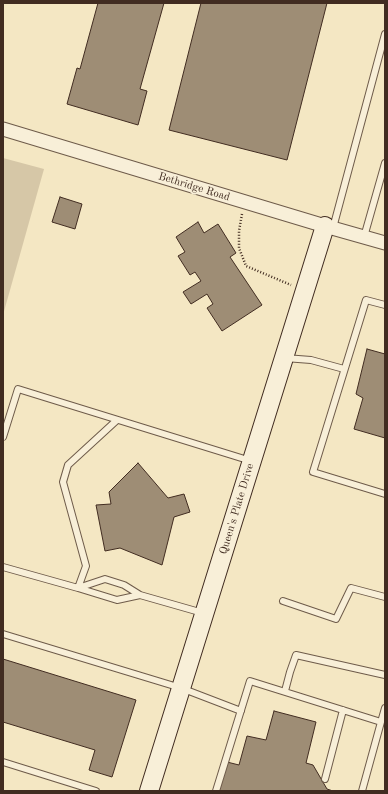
<!DOCTYPE html>
<style>
body{margin:0}
#map{position:relative;width:388px;height:794px;overflow:hidden;background:#f4e7c3;font-family:"Old Standard TT",serif}
canvas{display:block}
.frame{position:absolute;inset:0;border:4px solid #412c21;pointer-events:none}
</style>
<div id="map">
<canvas width="388" height="794"></canvas>
<div class="frame"></div>
</div>
<script>
const g = document.querySelector('canvas').getContext('2d');
g.lineJoin = 'round';
function fill(path, color) {
  g.fillStyle = color;
  g.fill(path, 'evenodd');
}
function poly(rows) {
  const path = new Path2D();
  for (const r of rows) {
    path.moveTo(r[0], r[1]);
    for (let i = 2; i < r.length; i += 2) path.lineTo(r[i], r[i + 1]);
  }
  return path;
}
function strokePath(path, color, width, dash) {
  g.strokeStyle = color;
  g.lineWidth = width;
  g.lineCap = dash ? 'butt' : 'round';
  g.setLineDash(dash || []);
  g.stroke(path);
}
function drawText(font, color, halo, rows, align = 'center') {
  g.font = font + ' "Old Standard TT",serif';
  g.lineWidth = 3.5;
  g.setLineDash([]);
  g.textBaseline = 'middle';
  g.strokeStyle = halo;
  g.fillStyle = color;
  for (const [text, x, y, turn = 0] of rows) {
    g.save();
    g.translate(x, y);
    g.rotate((+turn || 0) * Math.PI / 180);
    g.textAlign = isNaN(turn) ? turn : align;
    if (halo) g.strokeText(text, 0, 0);
    g.fillText(text, 0, 0);
    g.restore();
  }
}
fill(poly([
 [3,158,44,169,3,315]
]), '#d6c7a7');
const building = poly([
 [98,3,164,3,140,89,147,91,138,125,67,104,77,68,80,69,98,3],
 [201,3,327,3,287,160,169,130,201,3],
 [60,197,82,204,75,229,52,222,60,197],
 [198,222,204,233,218,224,236,253,230,257,262,305,222,331,207,308,213,304,207,294,191,304,183,292,201,281,195,272,190,275,178,256,185,252,176,237,198,222],
 [367,349,385,354,385,438,354,429,363,398,356,394,367,349],
 [138,463,168,498,184,494,190,512,174,517,162,565,120,548,105,551,96,505,111,504,109,492,138,463],
 [3,659,136,700,112,777,89,770,95,750,3,722,3,659],
 [274,711,316,722,306,763,313,765,327,789,333,791,219,791,227,762,239,765,247,736,266,740,274,711]
]);
fill(building, '#9e8d75');
strokePath(building, '#412c21', 1);
const lane = poly([
 [333,228,385,34],
 [364,237,385,163],
 [385,305,366,300,313,472,385,494],
 [285,358,311,360,344,369],
 [117,420,68,465,63,482,86,566,78,588,117,600,140,595],
 [3,437,18,389,251,461],
 [3,567,78,588,105,579,124,585,140,595,203,613],
 [283,601,336,619,351,588,385,597],
 [3,634,181,688,241,711],
 [285,691,290,672,296,655,385,675],
 [381,722,385,708],
 [3,762,96,791],
 [325,779,343,710],
 [216,791,250,681,381,722,362,791]
]);
const street = poly([
 [3,129,325,226,385,243]
]);
const secondary = poly([
 [149,791,325,226]
]);
strokePath(lane, '#6e5b4a', 8);
strokePath(street, '#6e5b4a', 15);
strokePath(secondary, '#412c21', 20);
strokePath(poly([
 [242,214,239,231,239,248,246,266,291,285]
]), '#412c21', 2.5, [1, 2]);
strokePath(lane, '#f8efd8', 6);
strokePath(street, '#f8efd8', 13);
strokePath(secondary, '#f8efd8', 18);
drawText('11px', '#412c21', '#f8efd8', [
 ["Bethridge Road",194,187,17],
 ["Queen's Plate Drive",237,509,-73]
]);
</script>
